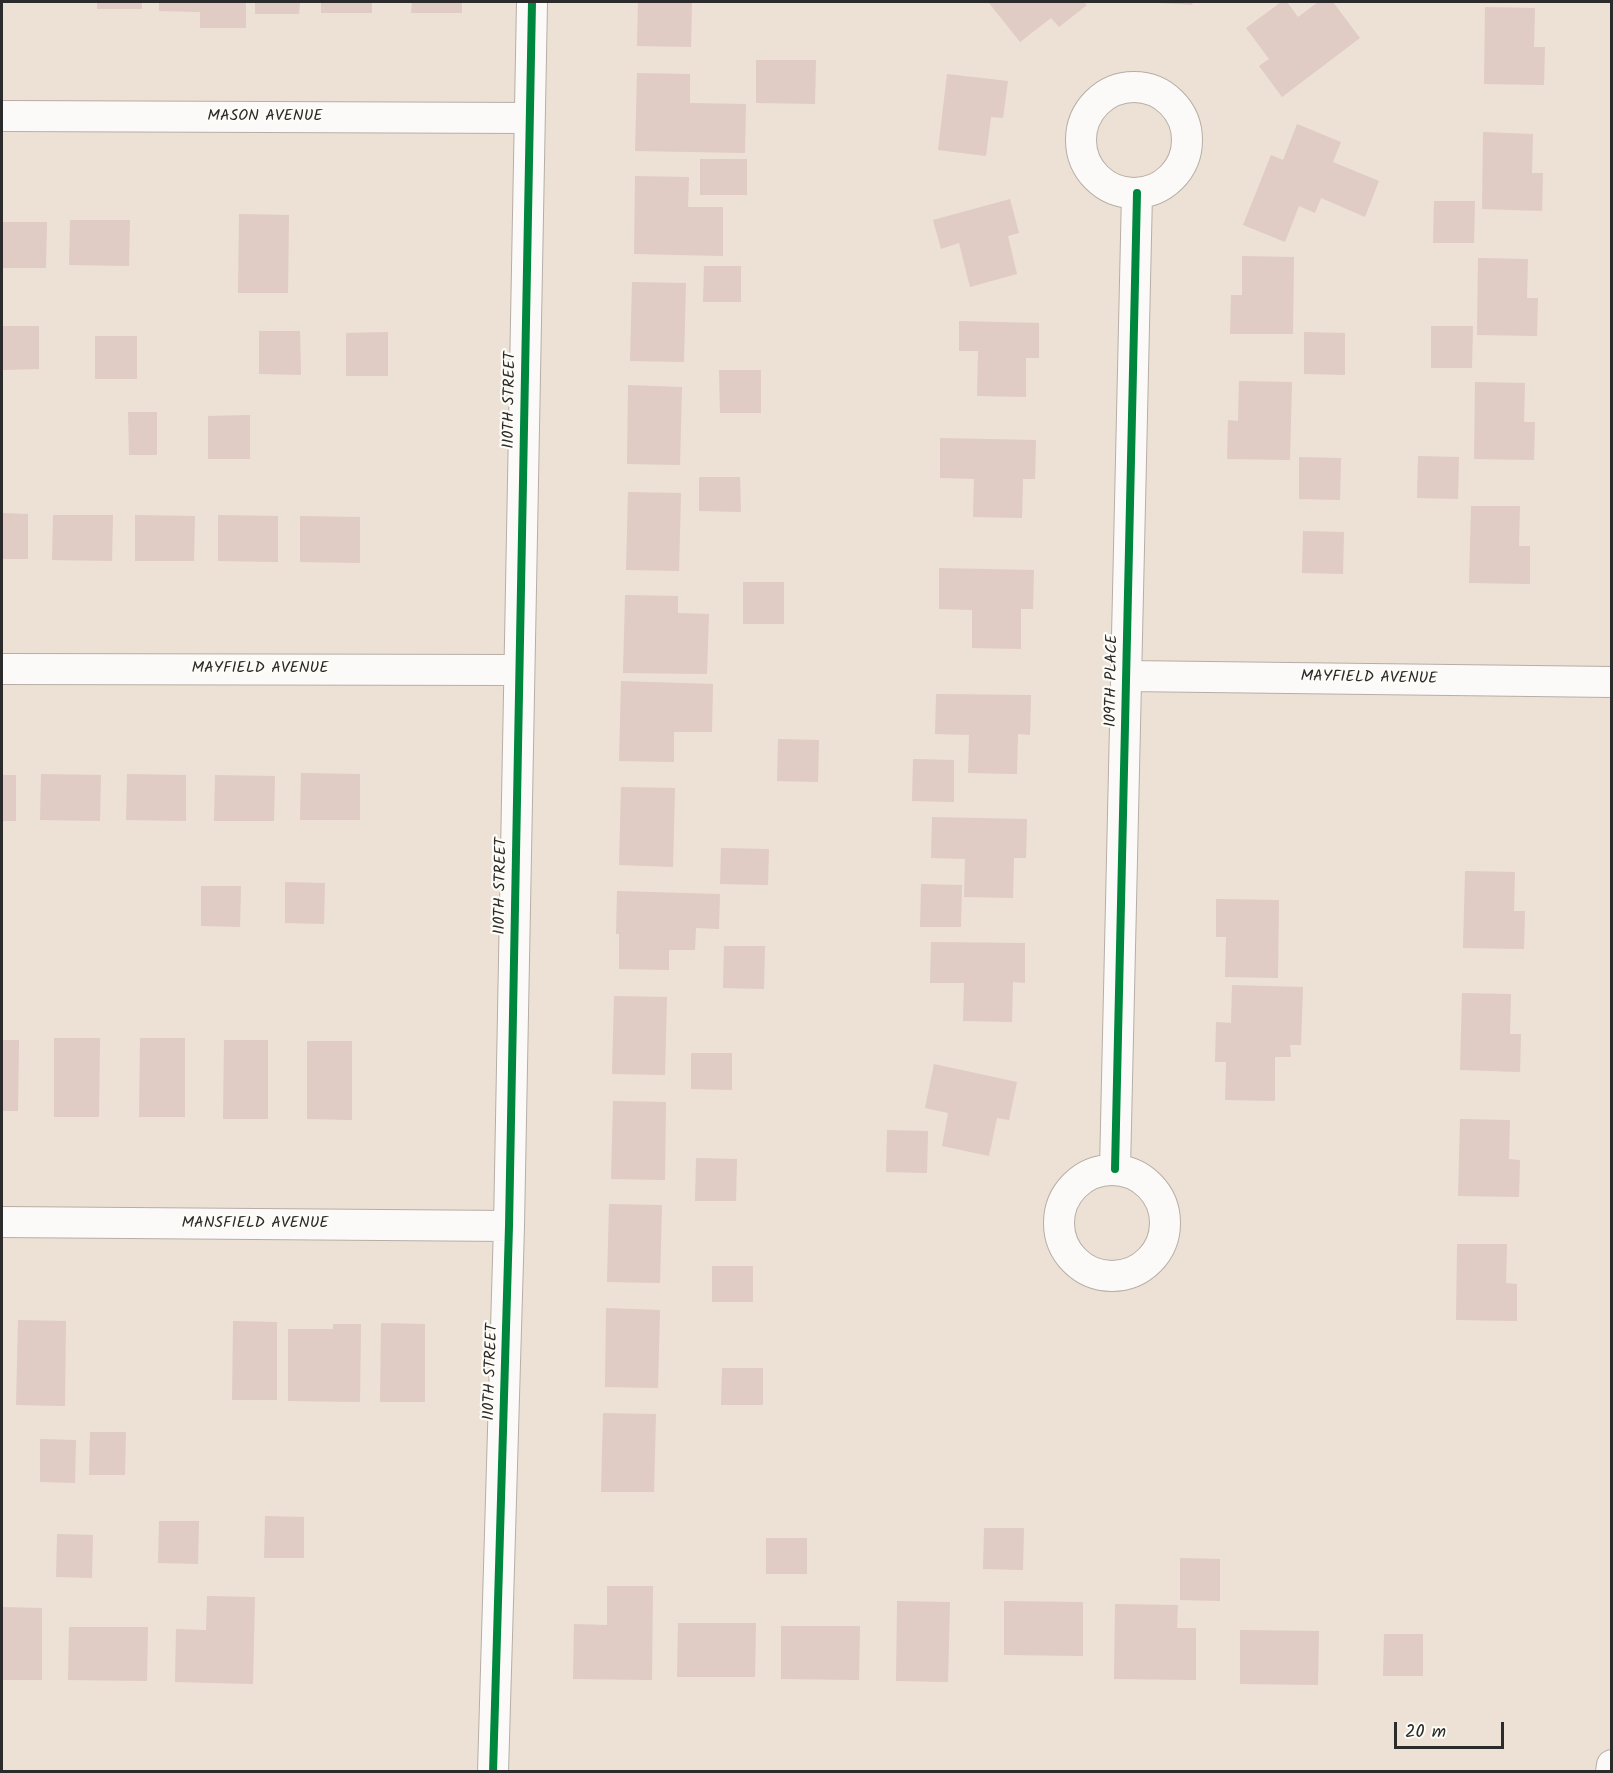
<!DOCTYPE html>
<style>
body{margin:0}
#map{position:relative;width:1613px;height:1773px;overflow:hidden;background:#ece1d4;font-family:Kalam,sans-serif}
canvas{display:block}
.frame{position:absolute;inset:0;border:3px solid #2b2b2b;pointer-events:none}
.scale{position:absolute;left:1394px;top:1722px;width:110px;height:27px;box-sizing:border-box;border:3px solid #2b2b2b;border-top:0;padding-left:8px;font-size:18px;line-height:21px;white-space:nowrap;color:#2b2b2b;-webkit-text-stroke:4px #fdfcf7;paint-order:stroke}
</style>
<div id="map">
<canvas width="1613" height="1773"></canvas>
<div class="frame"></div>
<div class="scale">20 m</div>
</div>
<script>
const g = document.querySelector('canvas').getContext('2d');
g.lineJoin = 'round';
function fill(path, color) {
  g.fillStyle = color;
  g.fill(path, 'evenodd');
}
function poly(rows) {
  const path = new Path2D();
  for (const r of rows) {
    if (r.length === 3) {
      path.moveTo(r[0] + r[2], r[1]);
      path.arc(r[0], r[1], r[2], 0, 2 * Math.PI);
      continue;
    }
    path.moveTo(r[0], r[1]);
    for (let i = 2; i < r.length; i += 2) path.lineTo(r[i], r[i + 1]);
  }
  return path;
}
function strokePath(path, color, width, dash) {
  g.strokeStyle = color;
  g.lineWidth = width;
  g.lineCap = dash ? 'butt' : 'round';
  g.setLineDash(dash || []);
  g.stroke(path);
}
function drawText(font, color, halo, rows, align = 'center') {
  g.font = font + ' Kalam,sans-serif';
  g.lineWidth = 4.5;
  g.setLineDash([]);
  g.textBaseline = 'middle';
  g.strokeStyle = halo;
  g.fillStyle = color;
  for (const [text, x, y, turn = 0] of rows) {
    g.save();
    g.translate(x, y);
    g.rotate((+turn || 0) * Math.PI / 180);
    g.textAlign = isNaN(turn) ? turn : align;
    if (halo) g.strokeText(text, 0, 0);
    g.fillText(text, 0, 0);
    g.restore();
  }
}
fill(poly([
 [97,2,142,2,142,9,97,9],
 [159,2,246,2,246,28,200,28,200,12,159,11],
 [255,2,300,2,299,14,255,14],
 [321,2,372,2,372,13,321,13],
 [412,2,462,2,462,13,411,13],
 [638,2,692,2,691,47,637,46],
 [992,2,1084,2,1087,5,1059,27,1051,18,1020,42,989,3],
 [1159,2,1193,2,1192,5,1159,3],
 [1281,2,1287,2,1298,17,1318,2,1333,2,1360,38,1282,97,1259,66,1269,59,1246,28],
 [1485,7,1535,8,1534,47,1545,47,1544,85,1484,84],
 [756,60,816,60,815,104,756,103],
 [637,73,690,74,690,103,746,104,745,153,635,151],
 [947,74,1008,81,1003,118,991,117,986,156,938,150],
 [1297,124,1341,142,1333,162,1379,181,1365,217,1321,198,1315,213,1299,206,1285,242,1243,225,1271,155,1283,160],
 [1483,132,1533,134,1532,173,1543,173,1542,211,1482,209],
 [700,159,747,159,747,195,700,195],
 [635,176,689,177,688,207,723,207,723,256,634,254],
 [1010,199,1019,233,1008,236,1017,274,970,287,959,243,941,249,933,220],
 [1434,201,1475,201,1474,243,1433,243],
 [239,214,289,215,288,293,238,293],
 [70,220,130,220,129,266,69,265],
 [2,222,47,222,46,268,2,268],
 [1242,256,1294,257,1293,334,1230,334,1231,295,1242,295],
 [1478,258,1528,259,1527,298,1538,298,1537,336,1477,335],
 [704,266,741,266,741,302,703,302],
 [632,282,686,283,684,362,630,361],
 [959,321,1039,323,1039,358,1026,358,1026,397,977,396,978,351,959,351],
 [2,326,39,326,39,369,2,370],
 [1431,326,1473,326,1472,368,1431,368],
 [259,331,300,331,301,375,259,374],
 [388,332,388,376,346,376,346,333],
 [1304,332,1345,333,1345,375,1304,374],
 [95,336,137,336,137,379,95,379],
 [719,370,761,370,761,413,720,413],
 [1239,381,1292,382,1290,460,1227,459,1228,420,1238,421],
 [1475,382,1525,383,1524,422,1535,422,1534,460,1474,459],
 [628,385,682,387,680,465,627,464],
 [128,412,157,412,157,455,129,455],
 [250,415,250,459,208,459,208,416],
 [940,438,1036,440,1035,479,1023,479,1022,518,973,517,974,479,940,478],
 [1418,456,1459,457,1458,499,1417,498],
 [1299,457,1341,458,1340,500,1299,499],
 [699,477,740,477,741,512,699,511],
 [628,492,681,493,679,571,626,570],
 [1471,506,1520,506,1519,546,1530,546,1530,584,1469,583],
 [2,513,28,514,28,559,2,559],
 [53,515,113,515,112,561,52,560],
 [135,515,195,516,194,561,135,561],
 [218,515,278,516,278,562,218,561],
 [300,516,360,517,360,563,300,562],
 [1303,531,1344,532,1343,574,1302,573],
 [939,568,1034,570,1033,609,1021,609,1021,649,972,648,972,610,939,609],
 [743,582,784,582,784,624,743,624],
 [625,595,678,596,678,613,709,614,707,674,623,673],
 [621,681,713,684,712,732,674,732,674,762,619,761],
 [936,694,1031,695,1030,735,1018,734,1017,774,968,773,969,735,935,734],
 [778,739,819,740,818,782,777,781],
 [913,759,954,760,954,802,912,801],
 [301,773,360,774,360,820,300,820],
 [41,774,101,775,100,821,40,820],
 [127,774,186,775,186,821,126,820],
 [2,775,16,775,16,821,2,821],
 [215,775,275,776,274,821,214,821],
 [621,787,675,788,673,867,619,865],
 [932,817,1027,819,1026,858,1014,858,1013,898,964,897,965,859,931,858],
 [721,848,769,849,768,885,720,884],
 [1465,871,1515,872,1514,911,1525,911,1524,949,1463,948],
 [285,882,325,883,324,924,285,923],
 [921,884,962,885,961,927,920,927],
 [201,886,241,886,240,927,201,926],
 [617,891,720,894,719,929,696,928,695,950,669,950,669,970,619,969,619,934,616,934],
 [1216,899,1279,900,1278,978,1225,977,1226,937,1216,937],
 [931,942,1025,943,1025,983,1013,982,1012,1022,963,1021,964,983,930,983],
 [724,946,765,946,764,989,723,988],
 [1232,985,1303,987,1301,1045,1290,1045,1291,1057,1275,1057,1275,1101,1225,1100,1226,1062,1215,1062,1216,1022,1231,1023],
 [1462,993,1511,994,1510,1034,1521,1034,1520,1072,1460,1070],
 [614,996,667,997,665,1075,612,1074],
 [54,1038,100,1038,99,1117,54,1117],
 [140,1038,185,1038,185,1117,139,1117],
 [2,1040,19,1040,18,1111,2,1111],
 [224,1040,268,1040,268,1119,223,1119],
 [307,1041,352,1041,352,1120,307,1119],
 [691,1053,732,1053,732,1090,691,1089],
 [934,1064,1017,1082,1009,1120,997,1118,989,1156,942,1146,948,1113,925,1108],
 [613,1101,666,1102,665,1180,611,1179],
 [1460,1119,1510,1120,1509,1159,1520,1160,1519,1197,1458,1196],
 [887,1130,928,1131,927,1173,886,1172],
 [696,1158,737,1159,736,1201,695,1201],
 [609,1204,662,1205,660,1283,607,1282],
 [1457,1244,1507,1244,1506,1283,1517,1284,1517,1321,1456,1320],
 [712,1266,753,1266,753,1302,712,1302],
 [606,1308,660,1310,658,1388,605,1387],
 [18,1320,66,1321,65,1406,16,1405],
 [233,1321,277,1322,277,1400,232,1400],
 [381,1323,425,1324,425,1402,380,1402],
 [333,1324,361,1324,360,1402,288,1401,288,1329,333,1329],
 [722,1368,763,1368,763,1405,721,1405],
 [603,1413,656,1414,654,1492,601,1492],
 [90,1432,126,1432,125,1475,89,1475],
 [40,1439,76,1440,75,1483,40,1482],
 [265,1516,304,1517,304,1558,264,1558],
 [159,1521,199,1521,198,1564,158,1563],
 [984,1528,1024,1528,1023,1570,983,1569],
 [57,1534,93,1535,92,1578,56,1577],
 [766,1538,807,1538,807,1574,766,1574],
 [1180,1558,1220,1559,1220,1601,1180,1600],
 [607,1586,653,1586,652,1680,573,1679,574,1624,607,1625],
 [207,1596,255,1597,253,1684,175,1682,176,1629,206,1630],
 [897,1601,950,1602,948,1682,896,1681],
 [1004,1601,1083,1602,1083,1656,1004,1655],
 [1115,1604,1178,1605,1177,1628,1196,1628,1196,1680,1114,1679],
 [2,1607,42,1608,42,1680,2,1680],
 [678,1623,756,1623,755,1677,677,1677],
 [781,1626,860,1626,859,1680,781,1679],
 [69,1627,148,1627,147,1681,68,1680],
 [1240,1630,1319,1631,1318,1685,1240,1684],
 [1384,1634,1423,1634,1423,1676,1383,1676]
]), '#e0cbc5');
const street = poly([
 [1134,140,53],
 [2,116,529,118],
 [2,669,519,670],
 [1127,676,1612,682],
 [1115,1169,1137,193],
 [1112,1223,53],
 [2,1222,509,1226],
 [493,1772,509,1226,532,2],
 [1611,1772,1612,1765]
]);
strokePath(street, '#b6aea6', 32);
strokePath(street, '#fcfaf9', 30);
strokePath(poly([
 [1115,1169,1137,193],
 [493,1772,509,1226,532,2]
]), '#00873e', 8);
drawText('16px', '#2b2b2b', '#fdfcf7', [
 ["MASON AVENUE",265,117],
 ["110TH STREET",511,400,-89],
 ["MAYFIELD AVENUE",260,669],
 ["MAYFIELD AVENUE",1369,679,1],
 ["109TH PLACE",1113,681,-89],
 ["110TH STREET",502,886,-89],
 ["MANSFIELD AVENUE",255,1224],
 ["110TH STREET",492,1372,-88]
]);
</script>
